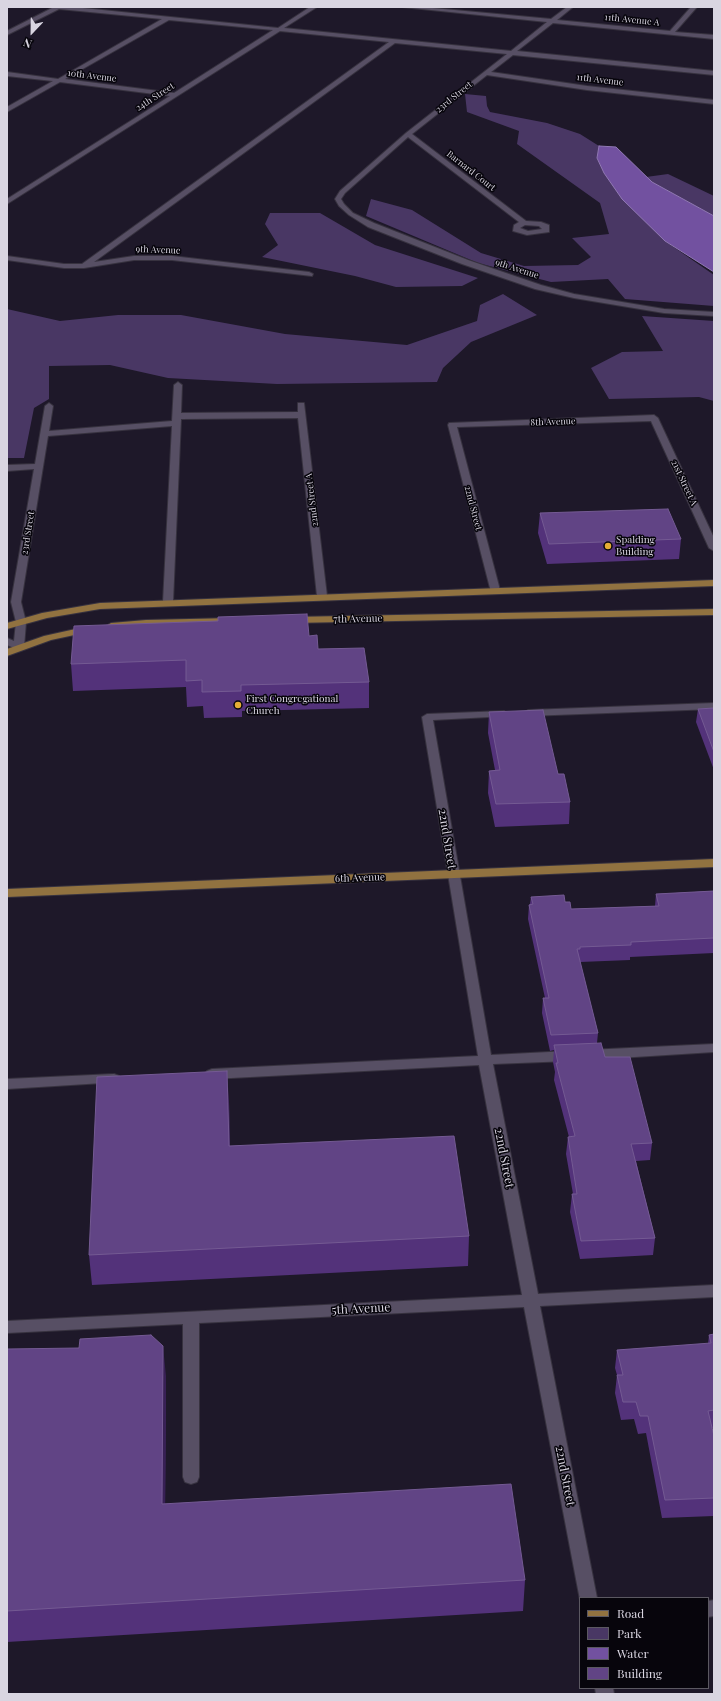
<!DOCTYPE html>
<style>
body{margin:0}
#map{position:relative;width:721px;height:1701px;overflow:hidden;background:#1e1829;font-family:"Playfair Display",serif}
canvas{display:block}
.frame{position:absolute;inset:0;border:8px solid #d9d5e1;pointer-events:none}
.legend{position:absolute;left:579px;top:1597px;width:130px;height:92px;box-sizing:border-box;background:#07050c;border:1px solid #5b5861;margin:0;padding:5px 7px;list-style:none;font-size:12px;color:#d9d5e1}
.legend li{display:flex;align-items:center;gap:8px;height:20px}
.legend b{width:20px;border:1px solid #5b5861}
.north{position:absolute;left:12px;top:12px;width:40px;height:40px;-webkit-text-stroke:3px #07050c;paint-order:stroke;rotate:202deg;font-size:11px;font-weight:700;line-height:16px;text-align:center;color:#d9d5e1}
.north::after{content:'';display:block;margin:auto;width:14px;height:18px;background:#d9d5e1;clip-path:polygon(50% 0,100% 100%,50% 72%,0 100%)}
</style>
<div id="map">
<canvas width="721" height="1701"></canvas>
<div class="frame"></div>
<ul class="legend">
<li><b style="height:5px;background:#917240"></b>Road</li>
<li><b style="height:11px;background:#493764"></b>Park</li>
<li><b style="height:11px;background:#7251a0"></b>Water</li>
<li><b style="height:11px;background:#614485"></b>Building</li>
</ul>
<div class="north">N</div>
</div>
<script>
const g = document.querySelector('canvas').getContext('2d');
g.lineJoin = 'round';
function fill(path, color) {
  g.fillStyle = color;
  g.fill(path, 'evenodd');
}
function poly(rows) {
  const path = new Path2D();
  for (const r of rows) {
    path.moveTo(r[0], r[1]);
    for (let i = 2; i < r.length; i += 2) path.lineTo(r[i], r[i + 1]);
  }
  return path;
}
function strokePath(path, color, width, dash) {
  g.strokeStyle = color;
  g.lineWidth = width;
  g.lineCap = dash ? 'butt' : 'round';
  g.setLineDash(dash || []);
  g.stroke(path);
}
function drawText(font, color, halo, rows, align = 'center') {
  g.font = font + ' "Playfair Display",serif';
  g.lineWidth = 3;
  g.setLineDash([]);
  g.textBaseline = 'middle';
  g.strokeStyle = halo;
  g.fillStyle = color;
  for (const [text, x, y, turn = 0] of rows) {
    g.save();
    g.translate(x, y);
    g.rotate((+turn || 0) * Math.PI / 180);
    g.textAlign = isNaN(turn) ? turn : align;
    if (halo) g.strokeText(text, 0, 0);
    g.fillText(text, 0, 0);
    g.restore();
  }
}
fill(poly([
 [465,94,486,96,487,106,490,112,547,123,580,134,599,146,597,158,604,173,665,241,714,275,714,306,625,299,608,279,551,282,478,263,366,216,371,199,412,210,481,253,524,266,578,265,591,257,572,238,609,234,600,203,517,144,519,131,467,112],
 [668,174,714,196,714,216,652,182,646,177],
 [270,213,320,213,375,245,478,278,462,286,396,287,355,276,262,257,278,245,265,224],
 [503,294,537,315,471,342,443,368,437,382,277,384,168,378,110,365,49,366,49,399,34,408,24,458,7,458,7,309,60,321,118,315,181,315,285,334,407,345,477,321,480,305],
 [642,316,714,321,714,401,699,397,609,399,591,368,622,352,663,351]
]), '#493764');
const water = poly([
 [599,146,616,147,652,182,714,216,714,272,665,241,622,199,604,173,597,158,599,146]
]);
fill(water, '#7251a0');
strokePath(water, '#9179b4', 1);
const minor = poly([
 [54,7,73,7,278,28,310,7,317,7,284,28,511,51,547,22,402,7,422,7,551,19,567,7,573,7,557,20,670,31,691,7,697,7,675,32,714,35,714,39,553,23,517,51,714,71,714,75,513,55,491,72,587,86,714,100,714,104,587,90,487,75,412,134,526,221,541,222,549,225,549,232,527,235,513,231,514,225,519,222,408,137,345,193,341,199,344,204,353,213,374,223,468,260,541,285,574,294,664,309,714,312,714,316,664,313,574,298,535,289,462,264,368,227,349,215,339,206,335,199,340,191,406,133,507,54,395,43,94,262,134,256,172,256,309,272,313,274,312,276,172,260,134,260,84,268,64,268,7,260,7,256,64,264,82,264,389,42,280,31,7,204,7,199,170,96,60,82,7,112,7,107,53,81,7,76,7,72,58,79,162,19,59,9,7,35,7,31,54,7],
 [169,20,273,30,174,93,65,79,169,20],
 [525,225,539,226,542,229,528,231,520,228,525,225],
 [178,382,182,385,181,413,298,412,298,403,304,403,327,596,322,599,317,596,298,418,181,419,173,602,168,605,163,602,172,426,48,436,21,602,26,622,24,647,19,650,7,645,7,638,14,641,16,622,11,602,34,469,7,471,7,465,35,464,45,406,49,403,53,406,49,431,172,421,174,385,178,382],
 [654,415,658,418,714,538,714,551,709,548,651,421,457,427,500,590,495,593,491,592,448,425,449,423,654,415],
 [714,703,714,709,528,716,523,713,528,710,714,703],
 [504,711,509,714,508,716,433,720,491,1055,569,1051,574,1053,576,1056,574,1059,569,1061,493,1064,538,1294,714,1285,714,1297,540,1306,597,1598,580,1598,580,1600,524,1307,199,1323,199,1477,197,1482,191,1484,185,1482,183,1477,183,1324,7,1333,7,1321,522,1295,479,1065,212,1079,207,1077,205,1074,207,1071,212,1069,478,1056,422,717,427,714,504,711],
 [714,1044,714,1052,587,1060,582,1058,580,1055,582,1052,587,1050,714,1044],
 [114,1074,119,1076,121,1079,119,1082,7,1089,7,1079,114,1074],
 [714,1600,714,1616,708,1617,708,1601,714,1600],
 [595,1688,613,1688,614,1694,596,1694,595,1688]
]);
const major = poly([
 [714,580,714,586,100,609,47,618,7,629,7,623,42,613,100,603,714,580],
 [714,609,714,615,291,623,286,620,291,617,714,609],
 [233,618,237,619,238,621,237,623,111,629,106,626,111,623,146,620,233,618],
 [89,626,93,627,94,629,93,631,51,640,7,656,7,649,44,636,89,626],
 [714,859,714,867,7,897,7,889,714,859]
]);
strokePath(minor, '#37323f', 2);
strokePath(major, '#37323f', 2);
fill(minor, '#574f64');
fill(major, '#917240');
fill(poly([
 [540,513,681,539,679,559,547,564,538,533],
 [218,621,309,636,318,649,369,682,369,708,242,711,242,717,204,718,203,706,187,707,186,687,73,691,71,664],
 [714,708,714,770,696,722,698,709],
 [489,712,558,774,570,802,569,824,495,827,488,793,489,771,495,770,488,733],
 [714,891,714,953,630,957,630,960,580,962,598,1033,597,1043,652,1143,650,1160,636,1161,655,1238,653,1255,580,1259,570,1212,572,1194,573,1194,566,1154,568,1137,569,1137,554,1080,555,1072,553,1062,554,1050,550,1051,542,1013,543,998,545,998,528,919,529,905,530,904,531,897,565,902,571,909,655,906,656,894],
 [229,1101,230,1146,469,1236,468,1266,92,1285,89,1255],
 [714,1334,714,1428,712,1428,714,1436,714,1516,662,1518,646,1433,638,1434,634,1419,621,1420,615,1393,617,1375,615,1368,617,1350,708,1344,709,1335],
 [7,1349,166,1376,165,1504,525,1580,523,1611,7,1642]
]), '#53327a');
fill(poly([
 [227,1071,229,1101,230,1176,229,1146],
 [163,1346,166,1376,165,1534,162,1504]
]), '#382055');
const building = poly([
 [668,509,681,539,549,544,540,513,668,509],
 [307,614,309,636,317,635,318,649,364,648,369,682,241,685,241,691,202,692,202,680,186,681,186,660,71,664,74,626,218,621,218,617,307,614],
 [714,708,714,752,698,709,714,708],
 [543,710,558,774,564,774,570,802,496,804,489,771,500,770,489,712,543,710],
 [714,891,714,938,631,942,631,945,580,947,580,949,577,949,598,1033,551,1035,543,998,549,998,529,905,533,904,531,897,564,895,565,902,570,902,571,909,659,906,656,894,714,891],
 [601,1043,605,1057,630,1057,652,1143,631,1144,655,1238,581,1241,572,1194,577,1194,568,1137,575,1136,556,1063,558,1063,554,1045,601,1043],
 [227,1071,229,1146,454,1136,469,1236,89,1255,97,1077,227,1071],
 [714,1334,714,1410,708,1411,714,1436,714,1498,665,1500,648,1416,640,1416,636,1402,623,1402,617,1375,623,1375,617,1350,711,1343,709,1335,714,1334],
 [151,1335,163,1346,162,1504,511,1484,525,1580,7,1611,7,1349,79,1348,80,1339,151,1335]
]);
fill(building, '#614485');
strokePath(building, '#745a93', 1);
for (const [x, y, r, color] of [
 [608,546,4,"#e5ad35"],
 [238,705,4,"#e5ad35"]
]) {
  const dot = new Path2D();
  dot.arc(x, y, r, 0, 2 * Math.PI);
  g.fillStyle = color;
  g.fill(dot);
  strokePath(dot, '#07050c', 1.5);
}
drawText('9px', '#d9d5e1', '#07050c', [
 ["11th Avenue A",632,20,6],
 ["10th Avenue",92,76,7],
 ["11th Avenue",600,80,7],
 ["24th Street",155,97,-33],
 ["23rd Street",454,97,-39],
 ["Barnard Court",471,171,38],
 ["9th Avenue",158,250,2],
 ["9th Avenue",517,269,18],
 ["8th Avenue",553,422,-2],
 ["21st Street A",684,483,65],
 ["22nd Street A",312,500,-97],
 ["22nd Street",473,508,75],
 ["23rd Street",28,533,-81]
]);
drawText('10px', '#d9d5e1', '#07050c', [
 ["Spalding",616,540],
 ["Building",616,552],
 ["First Congregational",246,699],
 ["Church",246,711]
], 'left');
drawText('10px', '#d9d5e1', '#07050c', [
 ["7th Avenue",358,619,-1],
 ["6th Avenue",360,878,-2]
]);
drawText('12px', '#d9d5e1', '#07050c', [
 ["22nd Street",447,839,81],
 ["22nd Street",504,1158,79],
 ["5th Avenue",361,1309,-3],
 ["22nd Street",565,1476,79]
]);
</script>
